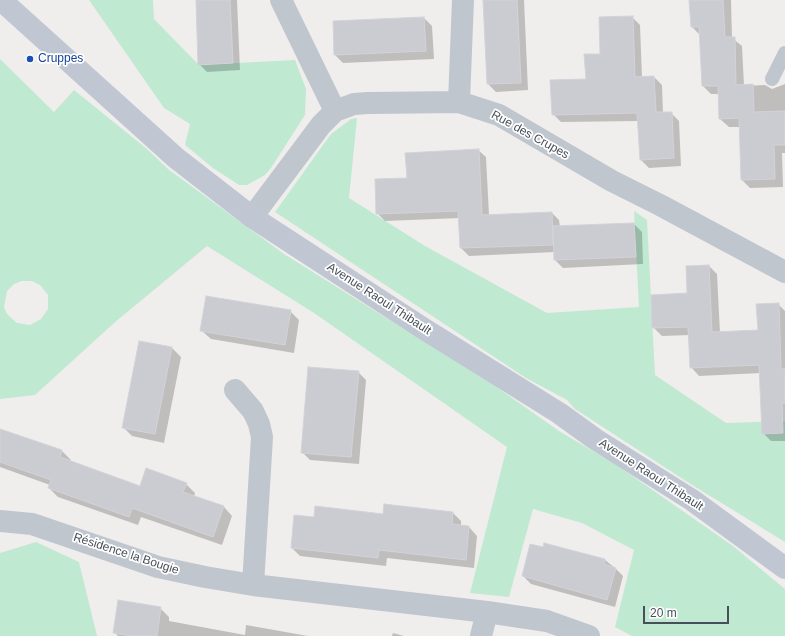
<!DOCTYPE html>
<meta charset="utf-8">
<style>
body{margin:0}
#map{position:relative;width:785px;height:636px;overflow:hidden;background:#f0eded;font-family:Arial,sans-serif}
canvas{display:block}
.scale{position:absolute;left:643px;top:606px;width:86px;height:18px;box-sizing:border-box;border:2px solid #484f58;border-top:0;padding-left:5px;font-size:12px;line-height:14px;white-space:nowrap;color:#484f58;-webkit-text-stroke:3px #fff;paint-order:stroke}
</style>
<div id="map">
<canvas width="785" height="636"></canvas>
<div class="scale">20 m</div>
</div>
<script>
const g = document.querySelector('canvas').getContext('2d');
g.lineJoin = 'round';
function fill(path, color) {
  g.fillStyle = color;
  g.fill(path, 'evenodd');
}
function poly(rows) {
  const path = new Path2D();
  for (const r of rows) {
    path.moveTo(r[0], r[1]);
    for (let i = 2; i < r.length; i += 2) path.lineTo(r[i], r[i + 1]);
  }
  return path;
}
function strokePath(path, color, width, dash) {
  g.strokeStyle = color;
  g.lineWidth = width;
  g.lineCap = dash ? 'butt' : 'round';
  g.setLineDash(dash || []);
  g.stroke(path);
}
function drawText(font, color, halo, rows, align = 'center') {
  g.font = font + ' Arial,sans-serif';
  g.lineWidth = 3.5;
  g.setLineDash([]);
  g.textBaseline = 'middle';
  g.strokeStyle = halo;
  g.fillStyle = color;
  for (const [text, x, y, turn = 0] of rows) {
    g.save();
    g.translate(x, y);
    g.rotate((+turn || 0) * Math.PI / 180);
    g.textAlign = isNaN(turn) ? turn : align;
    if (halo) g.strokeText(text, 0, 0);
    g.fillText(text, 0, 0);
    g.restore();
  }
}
fill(poly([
 [89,0,153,0,154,19,199,65,295,60,306,89,305,115,271,168,265,175,247,185,239,185,213,168,185,145,190,124,164,108],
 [0,59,54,112,74,90,147,149,168,169,284,254,495,386,559,431,618,466,733,546,785,589,785,636,632,636,615,627,634,550,582,523,533,509,509,597,470,593,507,447,314,313,207,246,114,323,35,395,0,399],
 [22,281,32,281,40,285,48,295,48,309,41,319,30,325,17,323,7,314,4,307,7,291,14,284],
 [357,118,349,198,425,246,547,313,639,307,634,211,647,220,655,375,726,423,785,421,785,542,689,483,575,409,567,400,526,378,275,212,331,134,351,119],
 [36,542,79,562,97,636,0,636,0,553]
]), '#c0e9d2');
fill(poly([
 [197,0,237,0,240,70,207,72,199,64],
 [484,0,524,0,528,90,496,92,488,84],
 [690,0,731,0,732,38,742,46,744,86,765,85,772,89,785,84,785,153,782,153,783,187,750,188,742,180,740,127,729,127,720,119,719,94,711,94,703,86,700,35,692,27],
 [632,17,640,25,642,77,654,77,662,85,663,113,671,113,679,121,681,166,649,168,641,160,639,121,561,122,553,114,587,80,601,55],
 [424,18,432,26,434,59,343,63,335,55],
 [478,150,486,157,489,215,552,213,559,220,560,227,634,224,642,232,643,264,563,268,555,260,555,252,469,256,461,248,460,218,385,221,377,213,408,178],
 [709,266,717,274,720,333,759,331,778,304,785,311,785,441,771,441,763,433,761,373,699,376,691,367,690,335,662,336,653,327,688,294],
 [290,311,299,320,294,353,211,339,201,330],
 [140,342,172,348,181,357,164,443,132,436,123,427],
 [358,372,366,380,359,464,310,460,302,452],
 [0,430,62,451,71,460,70,462,140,487,186,484,195,493,194,497,224,507,232,516,222,545,141,517,138,525,58,497,49,488,50,485,0,467],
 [453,513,461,521,461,526,469,527,477,536,474,568,387,558,386,566,300,556,292,548,315,518],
 [545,544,605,560,615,568,623,576,615,607,531,584,523,576,544,548],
 [160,608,169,617,169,621,245,635,246,625,308,636,118,636,114,632],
 [393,633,404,636,392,636]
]), '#0003');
const building = poly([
 [196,0,230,0,233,63,198,65,196,0],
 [483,0,517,0,521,83,487,84,483,0],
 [689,0,723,0,725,37,735,37,736,85,753,84,754,112,785,111,785,145,774,145,775,179,741,180,739,118,719,119,718,86,702,86,699,27,691,27,689,0],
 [633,16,635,77,654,76,656,112,672,112,674,158,640,160,637,113,552,115,550,80,586,79,584,54,600,54,599,17,633,16],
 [424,17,426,51,334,55,333,21,424,17],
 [479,149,482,215,552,212,553,245,460,248,458,211,376,214,375,179,407,178,405,153,479,149],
 [634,223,636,257,554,260,553,226,634,223],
 [709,265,712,332,758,330,756,304,779,303,781,369,785,369,785,403,782,403,783,433,762,434,759,365,690,368,688,327,652,328,651,295,687,293,686,266,709,265],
 [206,296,291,310,285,345,200,331,206,296],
 [139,341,172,347,155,434,122,428,139,341],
 [308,367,359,371,351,457,301,453,308,367],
 [0,429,62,450,60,457,140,486,146,468,187,483,183,492,224,506,213,537,132,508,129,517,48,488,51,480,0,462,0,429],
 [384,504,453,512,452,524,469,526,466,560,379,550,378,558,291,548,294,515,314,517,315,506,383,514,384,504],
 [544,543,605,559,604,564,616,568,607,600,522,576,530,544,543,547,544,543],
 [118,600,161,607,157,636,132,636,113,633,118,600]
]);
fill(building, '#cbccd1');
strokePath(building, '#d2d3d8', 1);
strokePath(poly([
 [772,79,785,53]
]), '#c0c6ce', 14);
strokePath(poly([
 [281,0,335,111],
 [459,102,463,0],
 [252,217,321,125,335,111,354,104,368,103,459,102,499,115,612,181,660,205,785,272],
 [235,390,253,411,259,424,262,437,253,585],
 [0,521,32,524,158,567,205,577,253,585,487,612,481,636],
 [487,612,547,621,589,636]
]), '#c0c6ce', 22);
strokePath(poly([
 [1,0,176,158,252,217,424,329,559,413,595,439,692,500,785,568]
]), '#c0c7d2', 22);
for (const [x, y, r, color] of [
 [30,59,4,"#1a4fb4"]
]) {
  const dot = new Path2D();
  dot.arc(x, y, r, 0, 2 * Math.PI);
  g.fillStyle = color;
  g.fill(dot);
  strokePath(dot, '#fff', 1.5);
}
drawText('12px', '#164399', '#fff', [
 ["Cruppes",38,59]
], 'left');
drawText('12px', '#484f58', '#fff', [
 ["Rue des Crupes",530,135,29],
 ["Avenue Raoul Thibault",379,299,33],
 ["Avenue Raoul Thibault",651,475,33],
 ["Résidence la Bougie",126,554,18]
]);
</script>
